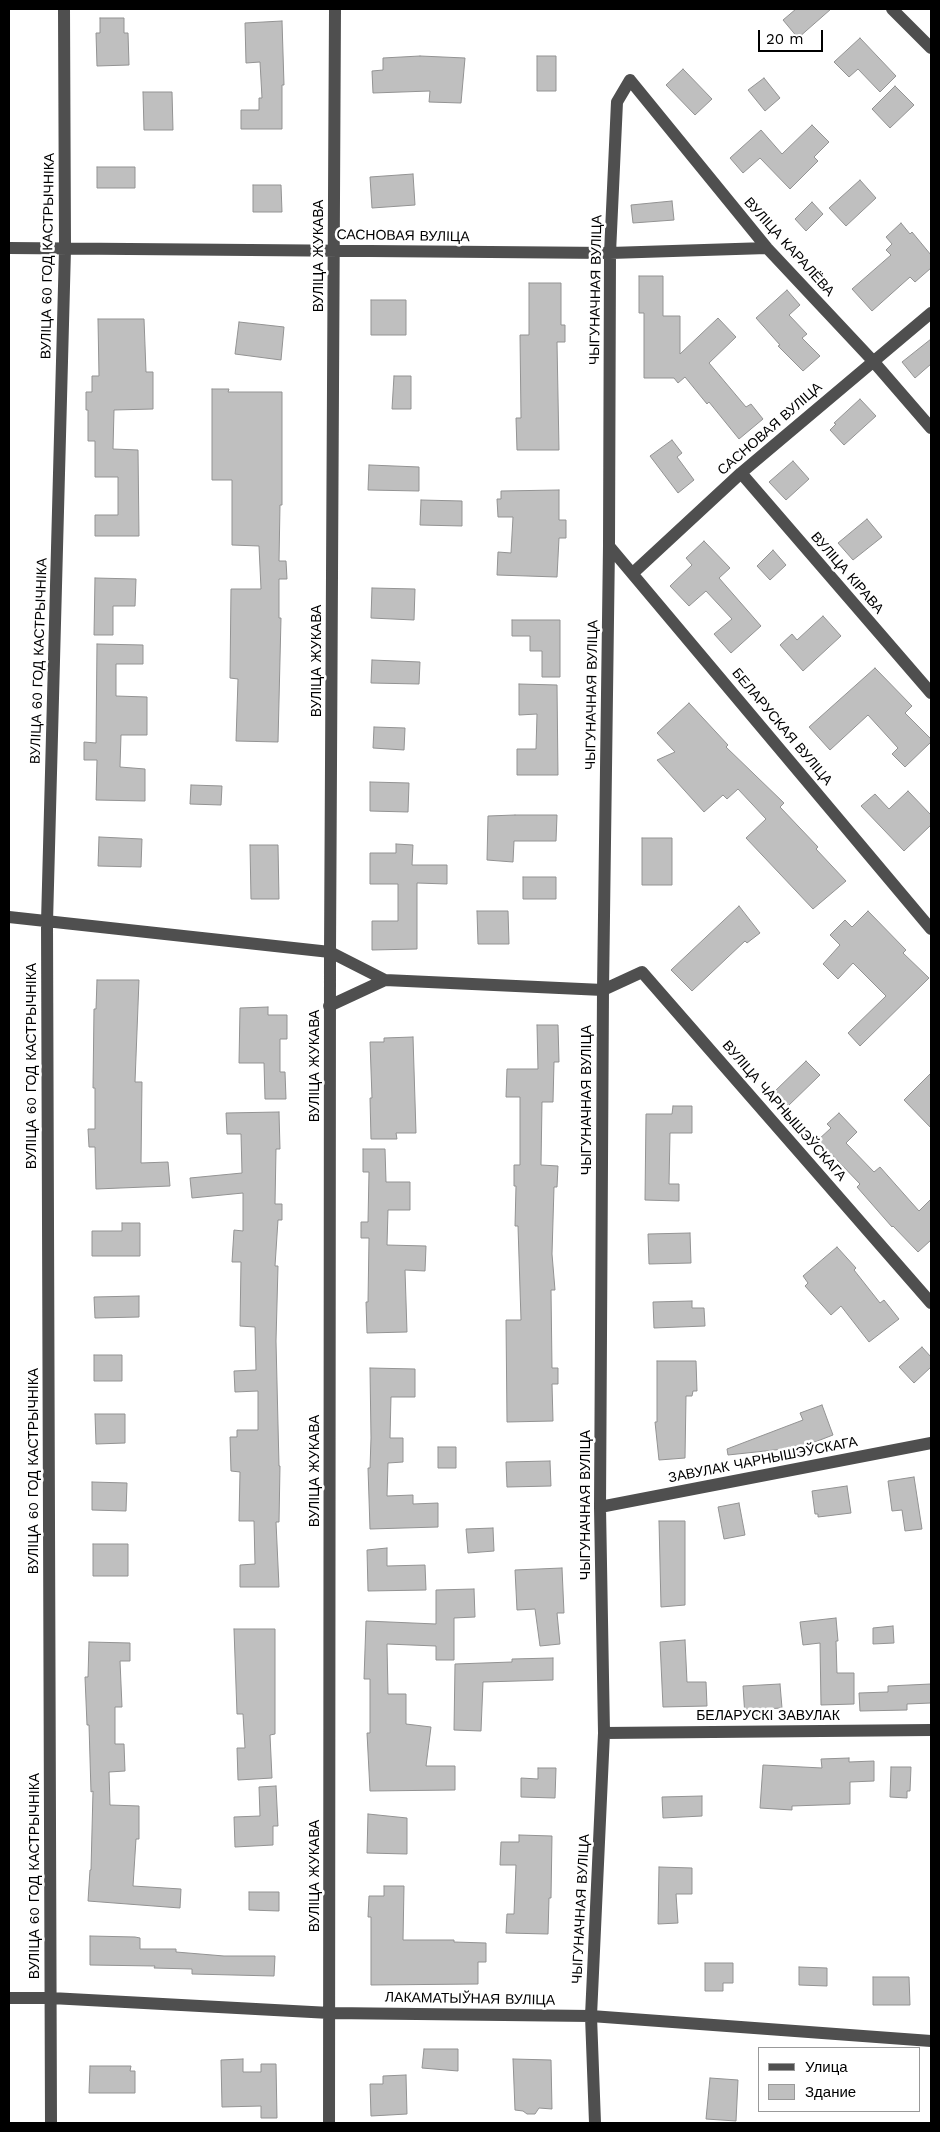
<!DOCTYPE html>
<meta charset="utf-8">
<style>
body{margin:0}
#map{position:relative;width:940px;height:2132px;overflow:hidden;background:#fff;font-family:"Work Sans",sans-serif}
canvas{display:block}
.frame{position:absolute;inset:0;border:10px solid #000;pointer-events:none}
.legend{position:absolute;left:758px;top:2047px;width:162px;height:65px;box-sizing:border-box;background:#fff;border:1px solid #999;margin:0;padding:6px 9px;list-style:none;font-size:15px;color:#000}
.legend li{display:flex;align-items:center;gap:10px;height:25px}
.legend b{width:25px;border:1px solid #999}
.scale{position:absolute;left:758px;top:30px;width:65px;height:22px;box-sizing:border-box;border:2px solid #000;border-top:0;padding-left:6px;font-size:15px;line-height:18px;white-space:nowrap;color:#000;-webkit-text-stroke:4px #fff;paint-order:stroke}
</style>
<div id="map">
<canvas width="940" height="2132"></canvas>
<div class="frame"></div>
<ul class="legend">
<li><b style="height:6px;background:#4f4f4f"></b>Улица</li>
<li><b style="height:14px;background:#bfbfbf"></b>Здание</li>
</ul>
<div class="scale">20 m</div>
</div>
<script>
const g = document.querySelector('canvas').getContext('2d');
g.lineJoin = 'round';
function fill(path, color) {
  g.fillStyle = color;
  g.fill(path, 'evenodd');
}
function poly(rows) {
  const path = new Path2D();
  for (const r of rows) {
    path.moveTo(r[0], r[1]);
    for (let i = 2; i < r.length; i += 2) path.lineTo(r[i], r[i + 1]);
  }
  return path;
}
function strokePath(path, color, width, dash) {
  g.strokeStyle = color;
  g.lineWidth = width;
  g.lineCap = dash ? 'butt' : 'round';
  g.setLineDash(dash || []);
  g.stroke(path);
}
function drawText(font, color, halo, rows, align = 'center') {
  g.font = font + ' "Work Sans",sans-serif';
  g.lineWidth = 5;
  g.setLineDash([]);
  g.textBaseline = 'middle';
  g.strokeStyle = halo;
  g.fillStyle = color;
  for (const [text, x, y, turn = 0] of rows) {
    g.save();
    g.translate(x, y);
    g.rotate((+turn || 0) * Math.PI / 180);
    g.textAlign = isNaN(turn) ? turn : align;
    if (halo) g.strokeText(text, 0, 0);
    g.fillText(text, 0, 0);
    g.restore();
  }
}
const building = poly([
 [796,9,831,9,798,38,783,20,796,9],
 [100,18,124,18,124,33,128,33,129,65,97,66,96,33,100,33,100,18],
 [282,21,284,85,282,85,282,129,241,129,241,110,259,110,259,98,262,98,260,62,246,63,245,23,282,21],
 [860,38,896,76,880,92,858,69,849,77,834,62,860,38],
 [420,56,465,58,461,103,429,102,430,91,373,93,372,71,383,70,383,58,420,56],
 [537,56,556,56,556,91,537,91,537,56],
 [683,69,712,99,695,115,666,85,683,69],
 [764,78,780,98,765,111,748,90,764,78],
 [895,86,914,105,890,128,872,109,895,86],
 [143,92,172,92,173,130,144,130,143,92],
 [812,125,829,142,814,157,818,161,790,189,760,158,743,173,730,158,761,130,782,154,812,125],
 [97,167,135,167,135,188,97,188,97,167],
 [413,174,415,205,372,208,370,177,413,174],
 [860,180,876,198,846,226,829,208,860,180],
 [253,185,281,185,282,212,253,212,253,185],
 [672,201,674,220,633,223,631,205,672,201],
 [812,202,823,214,806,231,795,219,812,202],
 [901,223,910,234,912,232,931,255,931,268,915,282,910,277,872,311,852,289,891,255,886,250,892,244,886,237,901,223],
 [639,276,663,276,663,316,680,316,680,354,718,318,736,337,709,363,746,407,751,404,763,419,739,439,709,402,707,404,685,377,678,383,674,378,644,378,644,313,639,313,639,276],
 [529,283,561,283,561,325,565,325,565,342,557,342,559,450,517,450,516,418,521,418,520,335,529,335,529,283],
 [787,290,800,305,789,315,807,334,802,338,820,356,803,371,778,346,780,345,756,318,787,290],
 [371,300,406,300,406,335,371,335,371,300],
 [98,319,144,319,146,372,153,372,153,409,114,410,113,449,138,450,139,536,95,536,95,515,118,515,118,477,95,477,95,441,88,441,88,410,86,410,86,392,92,392,92,376,99,376,98,319],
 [239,322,284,327,281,360,235,354,239,322],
 [931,339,931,364,915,378,902,362,931,339],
 [394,376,411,376,411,409,392,409,394,376],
 [212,389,229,389,228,392,282,392,282,505,280,505,279,561,286,561,287,579,279,579,279,618,281,618,278,742,236,741,238,679,230,678,231,589,261,589,259,546,232,545,232,480,212,480,212,389],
 [860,399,876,416,844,445,830,430,836,424,834,423,860,399],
 [672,440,682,453,677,457,694,480,678,493,650,456,672,440],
 [793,461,809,479,786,500,769,482,793,461],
 [369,465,419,467,419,491,368,490,369,465],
 [559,490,559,520,566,520,566,538,559,538,557,577,497,575,498,552,511,553,513,517,498,517,497,499,501,499,501,491,559,490],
 [421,500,462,501,462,526,420,525,421,500],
 [867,519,882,537,853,560,838,543,867,519],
 [704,541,730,568,719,578,761,626,731,653,714,634,732,619,706,591,689,606,670,586,692,565,686,558,704,541],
 [773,550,786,565,770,580,757,566,773,550],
 [95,578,136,579,135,606,113,606,113,635,94,635,95,578],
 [372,588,415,589,414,620,371,618,372,588],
 [823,616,841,636,803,671,780,645,792,634,797,640,823,616],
 [512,620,560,620,560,677,542,677,542,651,530,651,530,636,512,636,512,620],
 [97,644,143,645,143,664,116,664,116,696,147,697,147,735,121,735,120,767,145,769,145,801,96,800,97,760,84,760,84,742,96,743,97,644],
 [372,660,420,662,419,684,371,683,372,660],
 [875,668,912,706,905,713,931,739,931,742,905,767,892,754,898,748,868,715,830,750,809,727,875,668],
 [519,684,557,685,558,775,517,775,517,749,536,749,537,714,519,715,519,684],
 [689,703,728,745,726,747,784,803,780,807,818,847,816,849,846,881,813,909,746,838,766,819,738,789,727,799,723,795,704,812,657,760,675,752,657,733,689,703],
 [374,727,405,728,404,750,373,748,374,727],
 [370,782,409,783,408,812,370,811,370,782],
 [191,785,222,786,221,805,190,804,191,785],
 [908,791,931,815,931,825,904,851,861,806,875,794,889,809,908,791],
 [515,815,557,815,556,841,514,841,513,862,487,860,488,816,515,815],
 [99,837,142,839,141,867,98,866,99,837],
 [642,838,672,838,672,885,642,885,642,838],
 [396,844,413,845,412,865,447,865,447,884,417,883,417,949,372,950,372,921,398,921,398,884,370,884,370,853,396,853,396,844],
 [250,845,278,845,279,899,251,899,250,845],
 [523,877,556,877,556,899,523,899,523,877],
 [739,906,760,933,747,943,745,941,692,991,671,970,739,906],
 [477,911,508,911,509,944,478,944,477,911],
 [868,911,906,950,903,953,929,978,860,1046,848,1033,886,996,853,963,838,979,823,964,840,945,830,935,845,920,852,927,868,911],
 [97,980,139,980,135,1082,142,1082,141,1163,168,1162,170,1186,96,1189,95,1147,89,1147,88,1129,95,1129,95,1088,93,1088,94,1009,96,1009,97,980],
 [268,1007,268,1015,287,1015,287,1039,280,1039,280,1072,285,1072,286,1099,265,1099,264,1063,239,1063,240,1008,268,1007],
 [537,1025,558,1025,559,1062,554,1062,553,1102,542,1102,541,1165,558,1166,557,1187,554,1187,552,1254,555,1290,551,1290,552,1368,558,1368,558,1384,552,1384,553,1421,507,1422,506,1320,521,1320,518,1226,515,1226,516,1186,514,1186,514,1165,520,1165,520,1097,506,1097,507,1069,538,1069,537,1025],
 [413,1037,416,1133,396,1133,397,1139,371,1139,370,1098,372,1098,370,1042,384,1042,384,1038,413,1037],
 [806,1061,820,1075,788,1106,775,1091,806,1061],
 [931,1073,931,1128,904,1100,931,1073],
 [673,1106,692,1106,692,1133,670,1133,669,1184,679,1184,679,1201,645,1200,646,1114,672,1114,673,1106],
 [279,1112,280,1149,276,1149,275,1204,282,1204,282,1220,278,1220,275,1266,278,1266,276,1341,279,1466,280,1466,279,1522,276,1522,279,1587,240,1587,240,1565,255,1564,254,1521,239,1521,240,1472,231,1471,230,1437,237,1437,237,1430,258,1430,258,1391,235,1392,234,1371,256,1370,255,1327,240,1326,241,1262,232,1262,234,1230,243,1231,243,1193,192,1198,190,1178,242,1173,241,1134,227,1134,226,1113,279,1112],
 [839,1113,857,1132,846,1143,874,1172,880,1167,919,1211,931,1199,931,1240,918,1252,893,1226,892,1227,857,1187,860,1184,818,1140,831,1128,827,1124,839,1113],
 [363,1149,385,1149,386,1182,410,1182,410,1210,388,1210,387,1245,426,1246,425,1271,405,1270,407,1332,367,1333,366,1302,368,1302,369,1238,361,1238,361,1222,368,1222,369,1172,363,1172,363,1149],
 [122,1223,140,1223,140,1256,92,1256,92,1231,122,1231,122,1223],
 [690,1233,691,1263,649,1264,648,1234,690,1233],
 [837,1247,856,1268,854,1270,880,1303,884,1300,899,1319,869,1342,841,1306,831,1315,805,1286,808,1283,803,1276,837,1247],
 [139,1296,139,1317,95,1318,94,1297,139,1296],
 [692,1301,692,1308,704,1308,705,1326,654,1328,653,1302,692,1301],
 [922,1347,931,1357,931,1367,914,1383,899,1367,922,1347],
 [94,1355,122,1355,122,1381,94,1381,94,1355],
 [657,1361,696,1361,697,1391,693,1391,692,1396,686,1396,685,1458,659,1460,655,1422,657,1422,657,1361],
 [370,1368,415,1369,415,1397,391,1397,390,1438,403,1438,403,1462,388,1463,387,1496,413,1495,413,1504,438,1503,438,1527,370,1529,368,1468,370,1468,371,1438,370,1368],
 [822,1405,833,1435,802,1447,728,1455,727,1449,803,1420,800,1413,822,1405],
 [95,1414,125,1414,125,1443,96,1444,95,1414],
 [438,1447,456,1447,456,1468,438,1468,438,1447],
 [550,1461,551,1486,507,1487,506,1462,550,1461],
 [914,1477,922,1529,905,1531,902,1510,892,1511,888,1481,914,1477],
 [92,1482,127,1483,126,1511,92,1510,92,1482],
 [847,1486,851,1513,818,1517,818,1514,815,1514,812,1491,847,1486],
 [739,1503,745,1535,724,1539,718,1507,739,1503],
 [659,1521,685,1521,685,1605,661,1607,659,1521],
 [493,1528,494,1551,468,1553,466,1529,493,1528],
 [93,1544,128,1544,128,1576,93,1576,93,1544],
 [387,1548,387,1566,425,1565,426,1590,368,1591,367,1550,387,1548],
 [562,1568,564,1613,557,1613,560,1644,540,1646,535,1609,517,1610,515,1570,562,1568],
 [474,1589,475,1617,454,1618,454,1660,436,1660,436,1646,387,1644,388,1694,406,1694,406,1724,431,1727,426,1766,455,1766,455,1790,370,1791,367,1733,370,1733,370,1679,364,1679,366,1621,436,1624,436,1590,474,1589],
 [836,1618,838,1641,836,1641,837,1673,854,1673,854,1704,821,1705,820,1643,803,1645,800,1622,836,1618],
 [893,1626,894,1643,873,1644,873,1628,893,1626],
 [234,1629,275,1629,275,1734,270,1735,272,1778,238,1780,237,1748,245,1748,243,1714,237,1714,234,1629],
 [685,1640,687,1682,706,1682,707,1706,663,1707,660,1642,685,1640],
 [89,1642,130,1643,130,1661,120,1661,122,1707,115,1707,115,1744,124,1744,125,1771,109,1772,110,1805,139,1806,139,1839,136,1839,133,1886,181,1889,180,1908,88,1901,90,1870,91,1870,93,1791,91,1792,89,1725,87,1725,85,1677,88,1677,89,1642],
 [553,1658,553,1680,483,1682,481,1731,454,1730,455,1664,512,1662,512,1659,553,1658],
 [780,1684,782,1708,763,1709,763,1715,745,1717,743,1686,780,1684],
 [931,1684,931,1703,907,1704,907,1710,860,1711,859,1693,888,1692,888,1686,931,1684],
 [849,1758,849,1762,874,1761,874,1781,850,1782,850,1804,792,1806,792,1810,760,1808,763,1765,822,1768,821,1759,849,1758],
 [891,1767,911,1767,910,1791,907,1791,907,1798,890,1797,891,1767],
 [538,1768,556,1768,555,1798,521,1797,521,1778,538,1779,538,1768],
 [276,1786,278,1826,273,1826,273,1845,235,1847,234,1817,260,1816,259,1787,276,1786],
 [702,1796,702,1816,663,1818,662,1797,702,1796],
 [368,1814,407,1818,407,1854,367,1853,368,1814],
 [519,1835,552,1836,551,1898,549,1898,548,1934,506,1933,507,1914,514,1914,516,1865,500,1865,501,1842,519,1842,519,1835],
 [659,1867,692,1868,692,1894,676,1894,678,1923,658,1924,659,1867],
 [384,1886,404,1886,403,1940,454,1940,454,1942,486,1943,486,1962,478,1962,478,1984,371,1985,371,1917,368,1917,369,1896,384,1896,384,1886],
 [249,1892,279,1892,279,1911,249,1910,249,1892],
 [90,1936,135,1937,140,1938,140,1949,176,1949,176,1952,224,1956,275,1956,274,1976,192,1974,192,1969,154,1968,155,1966,90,1965,90,1936],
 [705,1963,733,1963,733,1983,723,1983,723,1991,705,1991,705,1963],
 [799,1967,827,1968,827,1986,799,1985,799,1967],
 [873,1977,909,1977,910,2005,873,2005,873,1977],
 [424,2049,458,2049,458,2071,422,2068,424,2049],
 [243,2059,243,2072,261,2072,261,2064,276,2064,277,2118,261,2118,261,2106,222,2107,221,2060,243,2059],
 [513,2059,551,2060,552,2109,539,2108,535,2114,527,2114,523,2111,515,2110,513,2059],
 [90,2066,131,2066,130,2071,135,2071,135,2093,89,2093,90,2066],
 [406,2075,407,2114,371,2116,370,2084,383,2084,383,2076,406,2075],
 [710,2078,738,2080,736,2121,706,2119,710,2078]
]);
fill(building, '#bfbfbf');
strokePath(building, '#939393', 1);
strokePath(poly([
 [892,9,931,48],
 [9,248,610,253,767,248],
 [741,473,931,693],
 [609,546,931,929],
 [633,573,741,473,931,313],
 [9,917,330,952,385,980,603,990,642,972,931,1303],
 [329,1006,385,980],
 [600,1507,931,1443],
 [604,1733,931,1730],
 [9,1998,51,1998,330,2013,591,2016,931,2041],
 [51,2123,47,922,65,249,64,9],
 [329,2123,330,952,335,9],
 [595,2123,591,2016,604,1733,600,1507,603,990,609,546,610,253,617,102,630,80,767,248,873,361,931,428]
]), '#4f4f4f', 12);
drawText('14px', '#000', '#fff', [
 ["САСНОВАЯ ВУЛІЦА",403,236,1],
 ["ВУЛІЦА КАРАЛЁВА",789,247,48],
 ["ВУЛІЦА 60 ГОД КАСТРЫЧНІКА",48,256,-89],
 ["ВУЛІЦА ЖУКАВА",319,256,-90],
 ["ЧЫГУНАЧНАЯ ВУЛІЦА",596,290,-89],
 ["САСНОВАЯ ВУЛІЦА",770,429,-41],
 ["ВУЛІЦА КІРАВА",847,573,49],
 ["ВУЛІЦА 60 ГОД КАСТРЫЧНІКА",39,661,-88],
 ["ВУЛІЦА ЖУКАВА",317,661,-90],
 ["ЧЫГУНАЧНАЯ ВУЛІЦА",592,695,-89],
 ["БЕЛАРУСКАЯ ВУЛІЦА",782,727,50],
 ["ВУЛІЦА 60 ГОД КАСТРЫЧНІКА",32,1066,-90],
 ["ВУЛІЦА ЖУКАВА",315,1066,-90],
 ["ЧЫГУНАЧНАЯ ВУЛІЦА",587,1100,-90],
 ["ВУЛІЦА ЧАРНЫШЭЎСКАГА",784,1111,49],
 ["ЗАВУЛАК ЧАРНЫШЭЎСКАГА",763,1460,-11],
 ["ВУЛІЦА 60 ГОД КАСТРЫЧНІКА",34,1471,-90],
 ["ВУЛІЦА ЖУКАВА",315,1471,-90],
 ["ЧЫГУНАЧНАЯ ВУЛІЦА",586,1505,-90],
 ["БЕЛАРУСКІ ЗАВУЛАК",768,1716],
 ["ВУЛІЦА 60 ГОД КАСТРЫЧНІКА",35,1876,-90],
 ["ВУЛІЦА ЖУКАВА",315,1876,-90],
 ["ЧЫГУНАЧНАЯ ВУЛІЦА",581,1909,-87],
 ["ЛАКАМАТЫЎНАЯ ВУЛІЦА",470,1999,1]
]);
</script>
